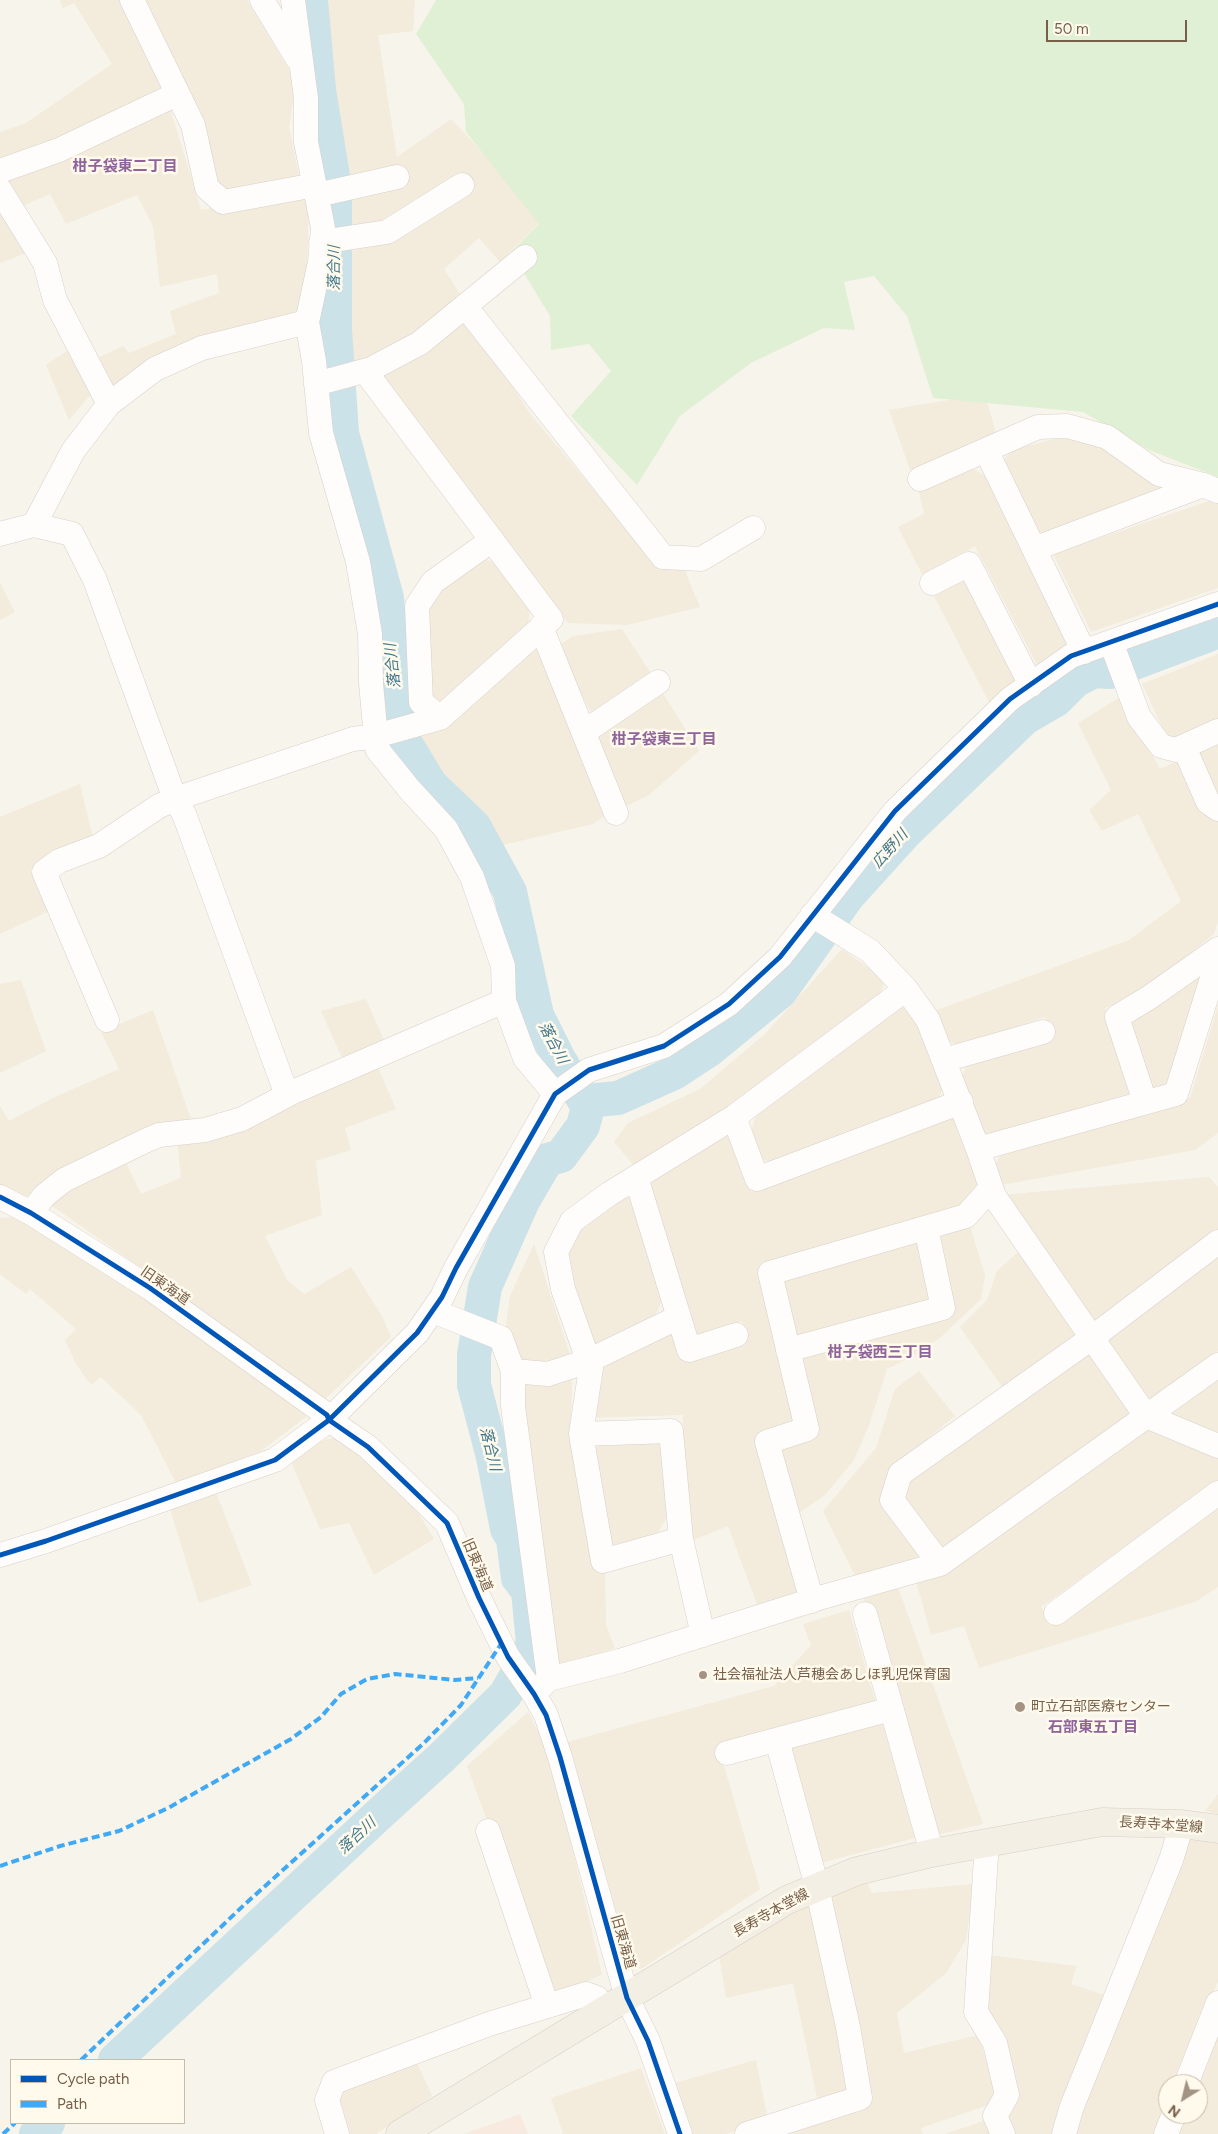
<!DOCTYPE html>
<meta charset="utf-8">
<style>
body{margin:0}
#map{position:relative;width:1218px;height:2134px;overflow:hidden;background:#f7f4eb;font-family:Figtree,sans-serif}
canvas{display:block}
.legend{position:absolute;left:10px;top:2059px;width:175px;height:65px;box-sizing:border-box;background:#fffaec;border:1px solid #c9bcab;margin:0;padding:6px 9px;list-style:none;font-size:15px;color:#775f49}
.legend li{display:flex;align-items:center;gap:10px;height:25px}
.legend b{width:25px;border:1px solid #c9bcab}
.north{position:absolute;left:1158px;top:2074px;width:50px;height:50px;box-sizing:border-box;background:#fffaec;border:1px solid #c9bcab;border-radius:50%;rotate:216deg;font-size:14px;font-weight:700;line-height:20px;text-align:center;color:#775f49}
.north::after{content:'';display:block;margin:auto;width:18px;height:22px;background:#a49382;clip-path:polygon(50% 0,100% 100%,50% 72%,0 100%)}
.scale{position:absolute;left:1046px;top:20px;width:141px;height:22px;box-sizing:border-box;border:2px solid #775f49;border-top:0;padding-left:6px;font-size:15px;line-height:18px;white-space:nowrap;color:#775f49;-webkit-text-stroke:4px #fffaec;paint-order:stroke}
</style>
<div id="map">
<canvas width="1218" height="2134"></canvas>
<ul class="legend">
<li><b style="height:6px;background:#0057b8"></b>Cycle path</li>
<li><b style="height:6px;background:#3fa9f5"></b>Path</li>
</ul>
<div class="north">N</div>
<div class="scale">50 m</div>
</div>
<script>
const g = document.querySelector('canvas').getContext('2d');
g.lineJoin = 'round';
function fill(path, color) {
  g.fillStyle = color;
  g.fill(path, 'evenodd');
}
function poly(rows) {
  const path = new Path2D();
  for (const r of rows) {
    path.moveTo(r[0], r[1]);
    for (let i = 2; i < r.length; i += 2) path.lineTo(r[i], r[i + 1]);
  }
  return path;
}
function strokePath(path, color, width, dash) {
  g.strokeStyle = color;
  g.lineWidth = width;
  g.lineCap = dash ? 'butt' : 'round';
  g.setLineDash(dash || []);
  g.stroke(path);
}
function drawText(font, color, halo, rows, align = 'center') {
  g.font = font + ' Figtree,"Noto Sans JP",sans-serif';
  g.lineWidth = 5;
  g.setLineDash([]);
  g.textBaseline = 'middle';
  g.strokeStyle = halo;
  g.fillStyle = color;
  for (const [text, x, y, turn = 0] of rows) {
    g.save();
    g.translate(x, y);
    g.rotate((+turn || 0) * Math.PI / 180);
    g.textAlign = isNaN(turn) ? turn : align;
    if (halo) g.strokeText(text, 0, 0);
    g.fillText(text, 0, 0);
    g.restore();
  }
}
fill(poly([
 [60,0,127,0,171,90,0,165,0,132,26,123,112,64,74,3,63,8],
 [140,0,247,0,296,82,289,127,300,181,222,196],
 [316,0,415,0,413,31,378,35,397,157,451,119,544,218,500,262,479,238,444,269,464,300,406,339,347,368,338,318,339,251,347,223,331,120],
 [170,108,201,210,300,192,309,197,307,264,300,308,284,320,109,395,91,361,123,346,129,353,176,334,170,311,219,293,217,274,160,287,153,226,137,195,66,224,50,194,19,208,2,178],
 [0,204,29,252,0,263],
 [469,320,531,415,654,562,685,571,700,607,627,625,568,623,376,374,458,322],
 [71,348,92,393,69,420,46,365],
 [985,394,997,437,910,470,889,410],
 [1071,435,1102,440,1169,490,1045,535,1034,528,1002,462,1011,450],
 [970,467,986,476,1072,645,1037,665,975,546,923,576,898,527,924,514,918,488],
 [1218,498,1218,588,1091,632,1053,554],
 [475,557,493,562,531,604,528,625,443,703,426,693,421,609],
 [966,572,1019,676,1011,691,992,708,931,590],
 [0,582,15,612,0,620],
 [622,629,652,675,592,714,557,647,573,636],
 [529,648,543,652,607,814,593,824,498,846,477,812,425,756,411,733],
 [1218,654,1218,724,1178,744,1167,737,1142,684],
 [661,690,699,751,649,795,622,808,592,735],
 [1122,696,1160,769,1218,742,1218,921,1214,934,1150,986,1105,1008,1134,1090,1128,1101,995,1140,980,1134,959,1086,966,1066,1053,1038,1045,1017,961,1046,949,1041,934,1011,1129,940,1181,901,1138,814,1102,831,1089,810,1111,790,1078,723],
 [80,784,93,837,30,870,49,911,0,934,0,817],
 [842,949,885,980,879,998,727,1114,635,1167,614,1142,628,1123,700,1089,765,1034],
 [1200,976,1170,1086,1147,1090,1124,1021,1133,1011],
 [21,980,46,1051,0,1073,0,984],
 [366,999,385,1043,343,1060,321,1011],
 [1218,1005,1218,1133,1195,1150,1001,1185,995,1165,1001,1153,1190,1098],
 [910,1007,945,1081,938,1102,778,1165,762,1159,751,1132,757,1112,894,1008],
 [153,1010,192,1122,151,1132,23,1198,0,1186,0,1106,9,1121,57,1096,119,1069,101,1032],
 [376,1063,396,1109,345,1128,351,1150,316,1161,322,1215,265,1236,287,1280,304,1294,351,1267,383,1318,391,1337,321,1403,171,1289,48,1203,123,1157,141,1194,181,1178,177,1141],
 [957,1116,982,1178,957,1212,762,1268,800,1422,755,1436,802,1594,757,1604,728,1526,689,1542,681,1486,683,1415,588,1418,600,1366,673,1329,684,1354,746,1336,742,1321,694,1338,647,1198,654,1175,721,1131,736,1139,751,1189],
 [1209,1177,1218,1187,1218,1234,1101,1319,1089,1322,1000,1195],
 [616,1196,635,1199,663,1299,652,1322,591,1346,562,1259,573,1228],
 [22,1217,132,1283,302,1407,306,1417,261,1451,176,1483,141,1415,101,1377,91,1385,76,1364,65,1340,76,1329,30,1289,26,1294,0,1274,0,1218],
 [968,1220,985,1275,981,1299,941,1337,911,1357,887,1369,869,1425,854,1460,825,1495,793,1517,776,1443,812,1432,795,1362,802,1351,949,1309,931,1231],
 [916,1238,932,1305,799,1340,789,1334,782,1271],
 [534,1244,572,1361,517,1366,505,1332,510,1296],
 [1025,1246,1083,1333,1003,1388,960,1327,987,1300,997,1271],
 [1218,1252,1218,1351,1147,1401,1100,1338],
 [1085,1347,1136,1410,940,1555,897,1500,904,1475],
 [919,1371,955,1416,893,1467,880,1496,924,1555,856,1578,823,1511,876,1448,895,1389],
 [572,1374,571,1434,592,1566,605,1574,606,1625,615,1648,555,1670,520,1384],
 [1218,1375,1218,1438,1164,1412],
 [1147,1421,1218,1452,1218,1480,1041,1607,1052,1623,1218,1505,1218,1587,1195,1602,979,1668,964,1626,931,1635,916,1581],
 [344,1436,401,1484,434,1539,374,1575,349,1523,320,1529,289,1457,324,1440],
 [663,1438,667,1517,655,1537,606,1546,588,1443],
 [216,1492,252,1585,199,1603,170,1509],
 [898,1587,983,1824,932,1836,864,1599],
 [849,1610,876,1704,719,1749,760,1889,641,1969,631,1963,567,1742,774,1686,811,1645,803,1624],
 [528,1712,551,1757,602,1974,553,1999,467,1766],
 [877,1724,883,1725,915,1838,821,1863,784,1750],
 [1218,1794,1218,1814,1205,1811],
 [1186,1836,1218,1841,1218,1981,1177,2084,1168,2084,1168,2107,1157,2134,1068,2134],
 [865,1878,872,1893,974,1884,966,1940,946,1973,897,2013,904,2053,978,2035,997,2091,994,2103,921,2128,923,2134,781,2134,867,2107,823,1894],
 [815,1898,854,2094,818,2102,793,1983,726,1998,719,1955],
 [988,1955,1077,1966,1071,1984,1107,1996,1055,2134,1008,2134,982,2008],
 [1218,2023,1218,2134,1175,2134,1183,2114,1198,2114,1198,2084],
 [414,2056,432,2096,376,2134,347,2134,337,2096,340,2086],
 [756,2060,768,2121,726,2134,690,2134,675,2083],
 [641,2068,665,2134,561,2134,563,2133,551,2098],
 [987,2120,994,2134,945,2134]
]), '#f3ebdb');
fill(poly([
 [520,2114,528,2134,464,2134]
]), '#f8eade');
fill(poly([
 [436,0,1218,0,1218,477,1149,450,1083,412,933,398,907,316,874,276,844,282,855,330,824,328,751,363,680,416,637,485,571,416,611,371,589,344,551,350,550,316,511,252,539,224,466,132,464,104,416,34]
]), '#e0f0d4');
strokePath(poly([
 [588,1107,597,1100,618,1098,674,1073,709,1050,781,991,848,896,905,833,1025,718,1056,700,1075,681,1094,671,1110,672,1211,634,1218,624],
 [115,2060,376,1817,442,1757,505,1695,526,1659,533,1643,528,1591,518,1578,513,1539,507,1529,493,1457,474,1385,474,1355,485,1287,523,1201,547,1160,561,1156,583,1126,588,1107,559,1059,537,1015,510,892,474,826,431,785,400,734,387,598,342,433,335,329,335,189,319,90,311,0],
 [36,2134,48,2123]
]), '#cbe2e9', 34);
const minor = poly([
 [132,0,193,125,207,188,223,202,315,185],
 [262,0,297,58],
 [293,0,306,98,306,142,323,228,320,262,307,322,314,361,321,433,358,562,370,634,371,683,377,749,410,790,446,829,472,877,503,966,504,1001,525,1058,555,1094],
 [0,171,59,150,177,94],
 [0,190,45,263,55,300,109,404],
 [317,195,397,177],
 [321,242,387,232,462,185],
 [465,306,663,557,701,559,753,528],
 [316,384,371,369,420,343,525,257],
 [986,450,1084,652],
 [920,479,1038,427,1067,426,1107,437,1159,474,1203,485,1218,491],
 [34,525,72,534,95,580,175,799,353,739,376,736,440,718,551,619,365,371],
 [0,534,34,525,73,451,109,404,155,369,202,348,307,322],
 [1034,549,1203,485],
 [932,583,969,564,1031,685],
 [541,627,616,813],
 [1111,642,1139,717,1161,746,1176,750,1218,731],
 [440,718,421,702,417,606,433,582,492,540],
 [584,732,658,682],
 [1184,747,1208,802,1218,809],
 [812,915,870,951,906,989,928,1020,978,1149,994,1196,1146,1416,1218,1446],
 [107,1020,44,872,59,861,99,846,159,806,175,799,184,814,287,1095],
 [944,1060,1043,1032],
 [1145,1102,1117,1017,1150,997,1218,949],
 [734,1117,757,1179,961,1102],
 [978,1149,1176,1094,1218,959],
 [636,1177,689,1350,736,1335],
 [0,1197,31,1213,150,1288,327,1415,329,1420,368,1447,447,1523,479,1598,508,1657,534,1694,546,1715,560,1757,627,1998,648,2041,680,2134],
 [31,1213,44,1196,64,1180,145,1141,159,1135,205,1130,242,1119,293,1092,504,1001],
 [433,1311,501,1338,513,1371,548,1374,588,1361,679,1317],
 [788,1350,943,1308,926,1228],
 [513,1371,513,1406,549,1679],
 [581,1434,671,1431,681,1539,703,1635],
 [681,1539,603,1561,581,1434,591,1368,563,1289,556,1252,572,1221,609,1194,734,1117,906,989],
 [0,1555,46,1541,275,1460,329,1420,417,1333,442,1297,456,1268,555,1094,589,1070,664,1046,729,1004,780,957,895,811,1010,699,1071,656,1218,604],
 [940,1564,892,1500,900,1474,1093,1337,1218,1242],
 [812,1601,767,1442,807,1429,770,1273,966,1216,991,1188],
 [1056,1613,1218,1493],
 [865,1614,932,1853],
 [534,1694,549,1679,620,1661,819,1598,940,1564,1218,1365],
 [727,1753,891,1709],
 [488,1831,547,2006],
 [987,1842,976,2012,995,2043,1007,2095,995,2116,1003,2134],
 [1186,2084,1218,2003],
 [337,2134,327,2100,334,2082,489,2024,586,1994,597,1998,604,2012],
 [747,2134,860,2098,848,2027,817,1887,777,1740],
 [1064,2134,1071,2109,1171,1860,1182,1824],
 [1166,2134,1174,2114]
]);
const major = poly([
 [400,2134,787,1900,857,1871,932,1853,1102,1822,1182,1824,1218,1829]
]);
strokePath(minor, '#d6d1c9', 25);
strokePath(major, '#d6cfc6', 29);
strokePath(minor, '#fefdfc', 24);
strokePath(major, '#f3efe5', 28);
strokePath(poly([
 [0,1866,60,1846,119,1831,168,1808,291,1739,321,1717,341,1694,367,1679,395,1674,455,1680,478,1678],
 [81,2060,244,1905,424,1743,461,1705,501,1644],
 [3,2134,15,2123]
]), '#3fa9f5', 4, [8, 4]);
strokePath(poly([
 [0,1197,31,1213,150,1288,327,1415,329,1420,368,1447,447,1523,479,1598,508,1657,534,1694,546,1715,560,1757,627,1998,648,2041,680,2134],
 [0,1555,46,1541,275,1460,329,1420,417,1333,442,1297,456,1268,555,1094,589,1070,664,1046,729,1004,780,957,895,811,1010,699,1071,656,1218,604]
]), '#0057b8', 5);
for (const [x, y, r, color] of [
 [703,1675,5,"#a49382"],
 [1020,1707,6,"#a49382"]
]) {
  const dot = new Path2D();
  dot.arc(x, y, r, 0, 2 * Math.PI);
  g.fillStyle = color;
  g.fill(dot);
  strokePath(dot, '#fffaec', 2);
}
drawText('14px', '#775f49', '#fffaec', [
 ["旧東海道",165,1286,35],
 ["旧東海道",477,1565,67],
 ["長寿寺本堂線",1161,1825,4],
 ["長寿寺本堂線",771,1913,-29],
 ["旧東海道",623,1942,74]
]);
drawText('14px', '#775f49', '#fffaec', [
 ["社会福祉法人芦穂会あしほ乳児保育園",713,1675],
 ["町立石部医療センター",1031,1707]
], 'left');
drawText('bold 15px', '#8f649b', '#fffaec', [
 ["柑子袋東二丁目",125,167],
 ["柑子袋東三丁目",664,740],
 ["柑子袋西三丁目",880,1353],
 ["石部東五丁目",1093,1728]
]);
drawText('italic 15px', '#41778b', '#fffaec', [
 ["落合川",335,268,-90],
 ["落合川",393,666,-96],
 ["広野川",890,849,-48],
 ["落合川",553,1043,62],
 ["落合川",490,1449,76],
 ["落合川",357,1836,-43]
]);
</script>
